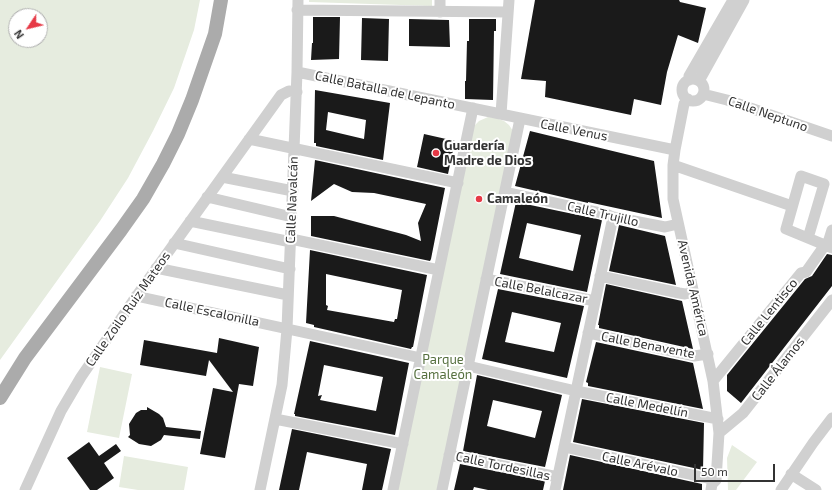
<!DOCTYPE html>
<meta charset="utf-8">
<style>
body{margin:0}
#map{position:relative;width:832px;height:490px;overflow:hidden;background:#fff;font-family:"Exo 2",sans-serif}
canvas{display:block}
.north{position:absolute;left:8px;top:8px;width:40px;height:40px;box-sizing:border-box;background:#fff;border:1px solid #adadad;border-radius:50%;rotate:235deg;font-size:11px;font-weight:700;line-height:16px;text-align:center;color:#333}
.north::after{content:'';display:block;margin:auto;width:14px;height:18px;background:#e63946;clip-path:polygon(50% 0,100% 100%,50% 72%,0 100%)}
.scale{position:absolute;left:694px;top:464px;width:81px;height:18px;box-sizing:border-box;border:2px solid #333;border-top:0;padding-left:5px;font-size:12px;line-height:14px;white-space:nowrap;color:#333;-webkit-text-stroke:3px #fff;paint-order:stroke}
</style>
<div id="map">
<canvas width="832" height="490"></canvas>
<div class="north">N</div>
<div class="scale">50 m</div>
</div>
<script>
const g = document.querySelector('canvas').getContext('2d');
g.lineJoin = 'round';
function fill(path, color) {
  g.fillStyle = color;
  g.fill(path, 'evenodd');
}
function poly(rows) {
  const path = new Path2D();
  for (const r of rows) {
    if (r.length === 3) {
      path.moveTo(r[0] + r[2], r[1]);
      path.arc(r[0], r[1], r[2], 0, 2 * Math.PI);
      continue;
    }
    path.moveTo(r[0], r[1]);
    for (let i = 2; i < r.length; i += 2) path.lineTo(r[i], r[i + 1]);
  }
  return path;
}
function strokePath(path, color, width, dash) {
  g.strokeStyle = color;
  g.lineWidth = width;
  g.lineCap = dash ? 'butt' : 'round';
  g.setLineDash(dash || []);
  g.stroke(path);
}
function drawText(font, color, halo, rows, align = 'center') {
  g.font = font + ' "Exo 2",sans-serif';
  g.lineWidth = 4;
  g.setLineDash([]);
  g.textBaseline = 'middle';
  g.strokeStyle = halo;
  g.fillStyle = color;
  for (const [text, x, y, turn = 0] of rows) {
    g.save();
    g.translate(x, y);
    g.rotate((+turn || 0) * Math.PI / 180);
    g.textAlign = isNaN(turn) ? turn : align;
    if (halo) g.strokeText(text, 0, 0);
    g.fillText(text, 0, 0);
    g.restore();
  }
}
fill(poly([
 [0,0,200,0,194,30,174,88,153,131,128,178,100,221,0,360],
 [16,16,40,16,40,40,16,40],
 [309,0,432,0,432,6,309,2],
 [488,117,496,118,504,121,509,125,513,131,438,490,396,490,473,127,479,121],
 [100,367,132,374,119,438,87,432],
 [732,445,757,462,736,490,728,490,727,458],
 [124,456,188,467,184,490,138,490,119,487]
]), '#e6ecdf');
fill(poly([
 [535,0,679,0,680,2,706,8,698,43,678,35,667,72,661,105,634,99,631,115,545,97,546,81,521,79],
 [313,17,340,17,339,59,311,60,312,43,313,43],
 [362,18,389,19,388,61,361,60],
 [409,19,449,20,450,47,409,46],
 [469,19,496,19,496,31,494,31,493,100,465,99,465,81,466,81,467,41,469,41],
 [315,90,390,103,383,160,316,146,316,143,314,143],
 [328,112,366,120,364,139,326,130],
 [530,131,654,161,662,218,588,202,588,203,515,186],
 [424,134,455,141,448,174,417,167],
 [315,160,445,188,431,259,430,261,311,236,311,216,334,216,406,235,421,241,418,223,426,204,374,193,352,192,334,184,311,201],
 [516,202,602,220,587,292,500,274],
 [527,223,581,235,573,271,519,258],
 [619,225,665,236,676,285,609,271],
 [310,250,427,275,413,347,412,347,411,349,314,327,314,325,306,323],
 [326,274,402,290,397,319,395,319,394,322,327,310,328,306,326,305],
 [827,254,832,255,832,286,741,403,727,391,727,375,805,279,812,276],
 [606,284,682,301,693,349,599,328,599,325,598,325],
 [498,289,584,306,567,378,482,359],
 [512,312,561,323,554,352,505,342],
 [219,338,259,347,253,386,239,384,225,458,200,454,213,388,233,392,209,360,206,376,140,365,144,340,217,353],
 [310,341,409,363,395,435,295,416,295,414,294,414],
 [324,365,383,377,376,411,320,400,322,395,318,396],
 [596,342,693,363,703,409,588,386,588,383,586,382],
 [477,375,562,395,545,467,463,451],
 [493,400,542,411,535,438,487,426],
 [582,399,704,423,703,470,573,442],
 [147,407,159,414,163,418,166,427,201,431,200,439,164,435,161,440,151,446,139,444,128,437,130,435,129,424,136,413,141,410,147,410],
 [292,429,391,449,382,490,362,490,367,464,307,452,299,490,279,490],
 [89,442,99,456,116,444,121,451,104,463,114,478,97,490,90,490,67,458],
 [570,455,702,484,702,490,563,490],
 [460,464,545,481,543,490,488,490,474,487,473,490,454,490]
]), '#1a1a1a');
strokePath(poly([
 [297,10,507,12],
 [440,12,440,0],
 [297,72,675,150],
 [693,90,11],
 [689,80,689,76,733,0],
 [699,81,744,0],
 [703,94,727,100,832,136],
 [688,99,684,104,675,150,673,165,673,199,713,381,719,433,716,480,712,484,711,490],
 [501,114,509,0],
 [249,139,458,183],
 [673,165,792,206],
 [222,177,293,191],
 [505,192,606,214,613,217,665,227,678,224],
 [207,197,292,217],
 [190,221,291,242],
 [808,238,824,184,801,176,786,229,832,248],
 [291,239,439,270],
 [174,243,290,269],
 [827,246,832,230],
 [156,268,288,295],
 [600,276,679,293,685,294,694,292],
 [486,279,595,301],
 [136,296,421,358],
 [588,333,694,356,708,354],
 [468,366,576,391,718,419],
 [713,381,801,273,806,272,825,245],
 [275,419,403,444],
 [719,433,743,413,832,300],
 [564,447,716,480],
 [449,455,558,477],
 [791,474,816,490],
 [25,490,61,411,81,377,133,301,281,95,289,91,297,92],
 [260,490,282,385,287,329,297,72,298,0],
 [393,490,473,108],
 [442,490,520,119],
 [555,490,613,217],
 [781,490,813,443,832,418]
]), '#d0d0d0', 11);
strokePath(poly([
 [0,398,25,358,121,230,143,199,163,164,178,134,192,100,215,34,221,0]
]), '#ababab', 14);
for (const [x, y, r, color] of [
 [436,153,4,"#e63946"],
 [479,199,4,"#e63946"]
]) {
  const dot = new Path2D();
  dot.arc(x, y, r, 0, 2 * Math.PI);
  g.fillStyle = color;
  g.fill(dot);
  strokePath(dot, '#fff', 1.5);
}
drawText('13px', '#333', '#fff', [
 ["Calle Batalla de Lepanto",385,90,12],
 ["Calle Neptuno",768,114,19],
 ["Calle Venus",574,130,11],
 ["Calle Navalcán",292,200,-88],
 ["Calle Trujillo",603,214,13],
 ["Avenida América",693,288,77],
 ["Calle Belalcazar",541,290,11],
 ["Calle Zoilo Ruiz Mateos",128,309,-55],
 ["Calle Escalonilla",212,312,12],
 ["Calle Lentisco",769,312,-51],
 ["Calle Benavente",648,345,11],
 ["Calle Álamos",778,369,-52],
 ["Calle Medellín",647,405,11],
 ["Calle Arévalo",640,464,12],
 ["Calle Tordesillas",503,466,12]
]);
drawText('bold 13px', '#333', '#fff', [
 ["Guardería",444,146],
 ["Madre de Dios",444,161],
 ["Camaleón",487,199]
], 'left');
drawText('13px', '#56703f', '#fff', [
 ["Parque",443,360],
 ["Camaleón",443,375]
]);
</script>
